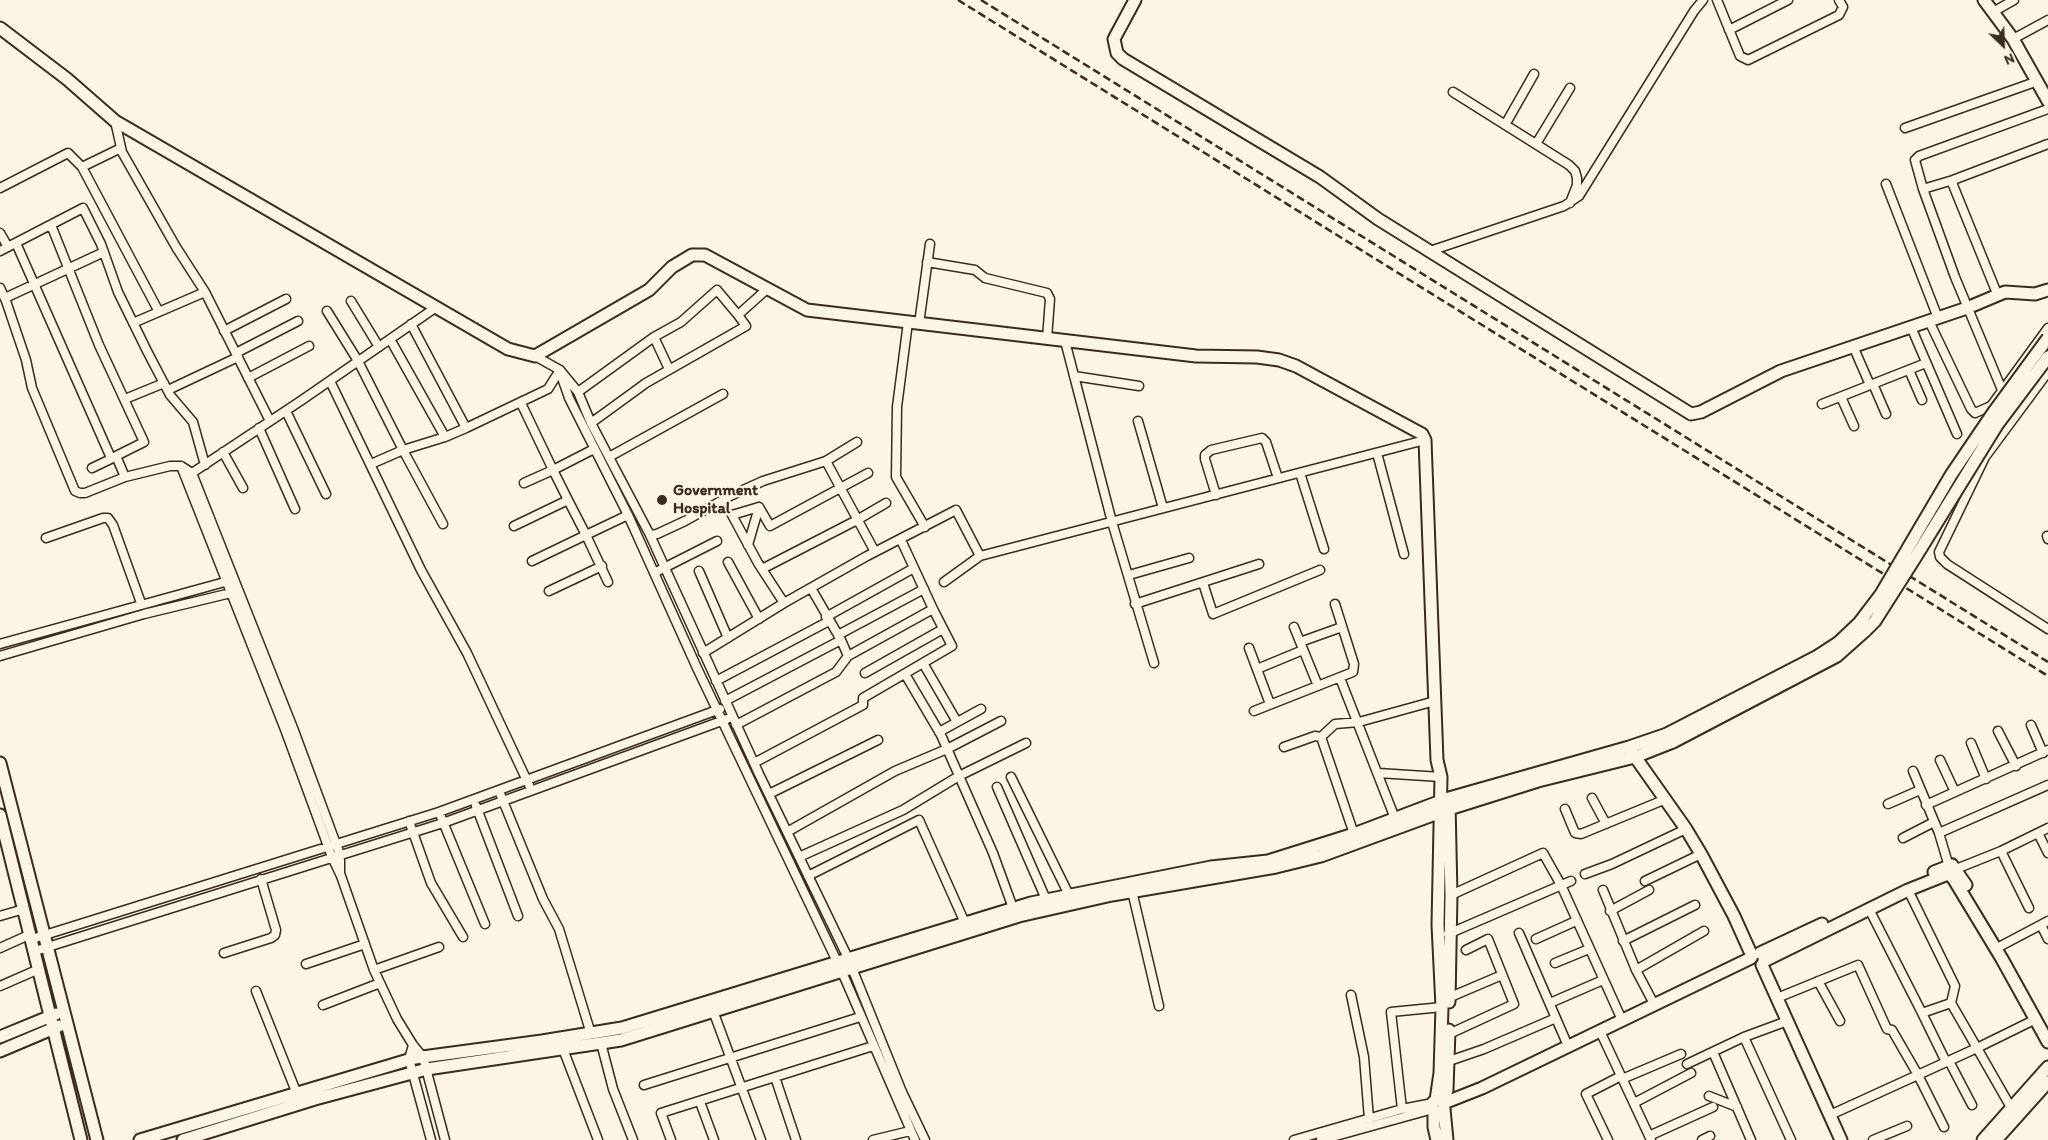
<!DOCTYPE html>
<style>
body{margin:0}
#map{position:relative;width:2048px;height:1140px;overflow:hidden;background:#fcf5e5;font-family:Itim,sans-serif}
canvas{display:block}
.north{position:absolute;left:1978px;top:20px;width:50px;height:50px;-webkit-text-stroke:4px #fcf5e5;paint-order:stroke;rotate:156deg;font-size:14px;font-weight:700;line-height:20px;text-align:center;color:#3b2a1e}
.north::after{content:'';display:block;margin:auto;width:18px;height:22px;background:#3b2a1e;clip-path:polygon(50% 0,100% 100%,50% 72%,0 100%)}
</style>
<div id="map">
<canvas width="2048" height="1140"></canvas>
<div class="north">N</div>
</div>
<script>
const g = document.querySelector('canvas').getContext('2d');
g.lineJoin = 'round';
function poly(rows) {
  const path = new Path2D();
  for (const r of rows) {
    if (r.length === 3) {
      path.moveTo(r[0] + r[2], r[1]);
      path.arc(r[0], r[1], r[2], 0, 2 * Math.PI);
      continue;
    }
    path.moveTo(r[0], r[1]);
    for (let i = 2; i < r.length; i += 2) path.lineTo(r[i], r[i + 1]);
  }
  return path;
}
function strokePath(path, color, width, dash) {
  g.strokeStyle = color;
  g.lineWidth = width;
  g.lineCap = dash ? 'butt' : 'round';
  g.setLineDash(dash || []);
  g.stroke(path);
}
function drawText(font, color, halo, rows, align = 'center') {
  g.font = font + ' Itim,sans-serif';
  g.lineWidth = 4.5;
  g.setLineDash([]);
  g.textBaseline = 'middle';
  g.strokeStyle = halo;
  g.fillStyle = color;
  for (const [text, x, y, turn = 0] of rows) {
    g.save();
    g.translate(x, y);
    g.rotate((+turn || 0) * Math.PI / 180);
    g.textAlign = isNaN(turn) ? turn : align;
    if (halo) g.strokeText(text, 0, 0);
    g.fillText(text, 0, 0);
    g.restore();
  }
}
const street = poly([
 [1717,0,1740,56,1748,60,1839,15,1843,7,1839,0],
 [1993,12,2014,0],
 [1729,30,1788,0],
 [2013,39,2048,20],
 [1453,92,1569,165,1575,171,1577,178,1577,185,1570,203],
 [115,121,122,152,176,247,205,292,270,421],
 [1505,125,1534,74],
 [1905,128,2038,81],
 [1536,144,1570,88],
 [82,167,159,312],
 [1886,184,1938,318],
 [0,188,68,153,82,167,121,148],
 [1923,189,1953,180],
 [51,225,99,345,144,442,116,456,125,477],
 [0,233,8,247],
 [16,243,111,458],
 [0,251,83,208,101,244,118,292,147,351,170,395,193,422,205,465],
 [1430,251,1564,206,1579,196,1694,11,1703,0],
 [927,262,975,270,985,278,1047,293,1050,299,1047,339],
 [0,288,6,301,26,360,32,388,75,491,80,493,85,493,125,477,170,466,181,466,192,473,293,728,336,844,340,854,340,873],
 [1998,296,1953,185,1953,180,2048,144],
 [5,298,104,252],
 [351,301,379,347],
 [327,311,358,361,403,450,443,524],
 [1929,321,1971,409,1975,413,1991,406,2048,328],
 [908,322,897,407,896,477,925,527],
 [133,323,205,292],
 [919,324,930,244],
 [1911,327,1957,434],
 [224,331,286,299],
 [654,337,669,369],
 [390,339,445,437],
 [1065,341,1112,522,1154,663],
 [1853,346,1870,385],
 [236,353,298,321],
 [535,356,560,370,578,392,591,423,650,535,759,774,848,958,902,1092,925,1140],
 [1909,370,1922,400],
 [2048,372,1985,457,1939,552,1940,557,1947,564,2048,629],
 [561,375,569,398,628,515,697,668,842,972,915,1140],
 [1074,376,1139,386],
 [248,378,309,346],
 [330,381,421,570,467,653,529,785],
 [1873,384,1886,414],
 [168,390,238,357],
 [2002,390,1955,277,1923,189,1915,160,1919,156,2048,109],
 [578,392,654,337,681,322,717,290,738,315,767,289],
 [1841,397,1854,426],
 [125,399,164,383],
 [521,403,553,470,524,483],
 [1822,404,1926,363],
 [286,411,326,494],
 [1138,421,1163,508],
 [591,423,646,383,746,326,738,315],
 [259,428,295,509],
 [466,428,548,389,560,370],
 [594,449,553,470,568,500,586,535,628,515],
 [223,452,243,488],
 [1377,453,1404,554],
 [609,457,723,394],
 [826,461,875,552],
 [371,464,403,450,445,437,466,428,411,324],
 [181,466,286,732,332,857,341,876,374,970,397,1019,413,1045,423,1057,445,1140],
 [92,468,115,457],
 [1300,473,1324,549],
 [189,475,302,400,435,308],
 [1216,495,1205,459,1205,455,1211,450,1262,438,1266,442,1278,478],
 [514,526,568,500],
 [650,535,657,534,685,521,730,496,763,481,826,461,857,442],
 [2047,536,2048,539],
 [46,538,103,518,108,518,113,525,141,603],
 [901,540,933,609],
 [748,545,759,507],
 [532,561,586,535,608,582],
 [728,562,759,619],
 [762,569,857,520,886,503],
 [699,571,728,638],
 [654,573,717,541],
 [1129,575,1189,558],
 [944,582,980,556,1425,440],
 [1203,583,1213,614,1320,570],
 [549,591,602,566],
 [784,603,758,563,732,515,759,507,770,526,868,473],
 [1135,604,1259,564],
 [826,617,914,568],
 [1294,627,1318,686],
 [838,635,924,589],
 [1300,642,1342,627],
 [0,644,232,580],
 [1249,648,1270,704],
 [703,653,784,603,867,556,956,510,980,556],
 [0,656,144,614,235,592],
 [923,663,957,722],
 [1257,669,1303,650],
 [865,673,943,629],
 [905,674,941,735,993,853,1013,908],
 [1340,678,1396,821],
 [716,681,829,621],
 [725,701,841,640],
 [1254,711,1353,672,1354,664,1335,604],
 [736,725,836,672,848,656],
 [2031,725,2043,753],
 [1998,731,2016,766],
 [939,732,981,709],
 [1321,737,1335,724,1359,722,1435,701],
 [1971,743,1986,779],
 [1284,747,1315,736,1321,737,1354,834],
 [1940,760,1955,792],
 [754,763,863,705,863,698,952,646,933,609,848,656,841,640,811,588],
 [1913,771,1939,833],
 [1378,773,1441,777],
 [1011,777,1069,895],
 [997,787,1048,904],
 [499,791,543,899,559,929,591,1034],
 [769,794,878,740],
 [1592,798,1606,824],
 [1888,804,1920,790],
 [1926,805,2048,750],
 [476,806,518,916],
 [1565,809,1575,833,1581,834,1666,799],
 [439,812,485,924],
 [409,821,431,883,463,937],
 [787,832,895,771,947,749,1001,721],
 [2038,833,2048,853],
 [1903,838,1934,822],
 [2001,851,2029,908],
 [799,857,903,810,959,776,1026,743],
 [1956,869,2001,851,2048,828],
 [1950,870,1939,833,2048,785],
 [1585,874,1612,864,1686,829],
 [808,876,919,820,965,923],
 [1645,881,1701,854],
 [1603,890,1636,970,1654,1004],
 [1908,890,1955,986,1951,1003],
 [1132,891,1159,1006],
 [1451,895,1543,853,1561,885,1622,1020],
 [1610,911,1649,890],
 [0,916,24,909],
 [2041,925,2048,939],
 [1519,933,1568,1046],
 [1448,934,1571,881],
 [32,939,439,812,720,709],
 [1536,939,1576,921],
 [1623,941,1695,905],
 [0,948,31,934],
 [1995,949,2048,921],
 [35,951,443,823,727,719],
 [224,953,271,938,275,935,276,930,261,879],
 [1555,963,1589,949],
 [306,964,365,944],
 [374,970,439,947],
 [1636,970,1704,931],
 [1818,981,1840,1021],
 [0,986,39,969],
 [256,991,297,1094],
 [1351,995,1364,1057,1369,1119],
 [1448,998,1502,975],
 [1777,998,1858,965,1887,1029,1892,1030,1918,1075,1944,1127],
 [1550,1003,1603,980],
 [323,1005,380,983],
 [712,1008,761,1140],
 [1922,1013,1946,1062],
 [1600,1031,1651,1140],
 [1449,1034,1514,1004,1488,939,1466,950],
 [1744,1037,1791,1140],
 [601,1043,613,1089,633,1140],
 [413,1045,409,1059,431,1140],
 [563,1049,598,1140],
 [1713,1052,1751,1140],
 [1449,1061,1484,1049,1556,1018],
 [1949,1061,1972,1105],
 [1687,1064,1744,1037,1782,1023],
 [775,1077,796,1140],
 [1622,1079,1681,1054],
 [644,1085,860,1017],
 [1709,1096,1737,1107],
 [700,1102,714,1140],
 [1634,1103,1691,1073],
 [1402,1109,1391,1012,1442,1007],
 [2013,1111,1977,1048,2036,1019],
 [1830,1115,1977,1048,1951,1003,1922,1013,1869,909],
 [1649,1136,1713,1107],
 [671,1140,661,1113,873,1046],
 [873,1140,910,1131],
 [1294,1140,1402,1109,1433,1103],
 [1321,1140,1433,1109],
 [1608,1140,1586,1094,1621,1076],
 [1702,1140,1710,1136],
 [1873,1140,1907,1126]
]);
const secondary = poly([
 [1135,0,1114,39,1117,53,1123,59,1320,177,1378,219,1691,414,1701,412,1781,371,1967,308,2005,292,2035,294,2048,290],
 [1984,0,2013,39,2048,101],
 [0,28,67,79,115,121,508,349,535,356,649,290,672,267,692,255,705,255,807,310,1196,356,1257,357,1279,360,1296,366,1422,434,1425,440,1437,760,1441,777,1438,925,1442,1007,1440,1073,1436,1100],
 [1631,751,1686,829,1701,854,1734,916,1752,956],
 [0,763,97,1140],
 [0,815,81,1140],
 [1934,872,1952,865,1966,885],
 [1760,953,1822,924],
 [1764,961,1908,890,1948,874,1953,878,2002,959,2048,1042],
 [1762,965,1841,1140],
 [1449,1002,1451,895,1449,803],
 [0,1037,56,1014],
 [0,1051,59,1026],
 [1438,1106,6],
 [1443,1101,1447,1090,1449,1030],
 [1444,1103,1482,1088,1751,958],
 [1444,1109,1447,1140],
 [1434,1111,1434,1127,1437,1140],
 [140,1140,415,1058,542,1041,622,1028,1031,903,1211,867,1268,861,1354,834,1449,798,1629,747,1667,734],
 [183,1140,315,1099,427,1069,621,1040,1019,916,1112,895,1276,867,1321,856,1449,809,1538,781,1635,757,1673,742],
 [1983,1140,2048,1067],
 [1996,1140,2048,1082]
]);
strokePath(street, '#3b2a1e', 11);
strokePath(secondary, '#3b2a1e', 15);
strokePath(street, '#fcf5e5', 8);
strokePath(secondary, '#fcf5e5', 11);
strokePath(poly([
 [958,0,2048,676],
 [981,0,2048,662]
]), '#3b2a1e', 2.5, [8, 4]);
const secondaryBridge = poly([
 [1667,734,1816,657,1839,642,1859,623,1881,594,1951,475,1993,413,2048,338],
 [1673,742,1837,656,1864,632,1875,621,1915,558,1997,425,2048,357]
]);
strokePath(secondaryBridge, '#3b2a1e', 15, []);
strokePath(secondaryBridge, '#fcf5e5', 11);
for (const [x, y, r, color] of [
 [662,500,6,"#3b2a1e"]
]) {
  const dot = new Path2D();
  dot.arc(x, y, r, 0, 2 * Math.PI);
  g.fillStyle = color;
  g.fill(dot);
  strokePath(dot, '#fcf5e5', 2);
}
drawText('bold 16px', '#3b2a1e', '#fcf5e5', [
 ["Government",673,491],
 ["Hospital",673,509]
], 'left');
</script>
